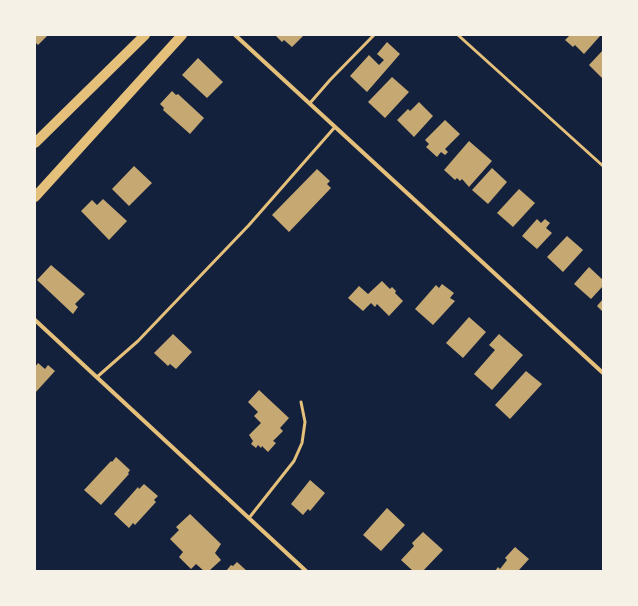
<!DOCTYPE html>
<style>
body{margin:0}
#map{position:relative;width:638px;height:606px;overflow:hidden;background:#14213d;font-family:Spectral,serif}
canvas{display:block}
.frame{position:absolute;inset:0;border:36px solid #f6f1e7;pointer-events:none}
</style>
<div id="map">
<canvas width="638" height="606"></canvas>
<div class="frame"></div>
</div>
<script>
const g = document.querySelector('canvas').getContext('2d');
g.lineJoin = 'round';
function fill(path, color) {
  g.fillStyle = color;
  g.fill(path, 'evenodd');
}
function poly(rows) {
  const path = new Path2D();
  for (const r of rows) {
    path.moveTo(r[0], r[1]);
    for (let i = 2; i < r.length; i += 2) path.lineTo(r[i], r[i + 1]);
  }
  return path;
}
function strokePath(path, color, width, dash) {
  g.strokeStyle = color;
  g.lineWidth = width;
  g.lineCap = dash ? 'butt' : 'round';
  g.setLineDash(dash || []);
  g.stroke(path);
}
fill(poly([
 [35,35,48,35,38,45,35,42],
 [278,35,304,35,292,47,284,40,282,42,276,36],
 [570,35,599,35,600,36,584,54,575,45,573,47,565,40],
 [387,42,400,54,367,92,350,76,369,55,379,65,384,60,377,54],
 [603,50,603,76,602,78,589,65],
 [198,58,223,82,207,98,182,75],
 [392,77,409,92,385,118,368,102],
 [172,91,176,95,178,94,204,118,190,134,163,110,164,108,160,104],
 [419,102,433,116,414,137,397,120,408,109,410,111],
 [445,120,460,134,445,149,448,152,445,155,441,152,437,157,426,147,429,144,425,140],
 [469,141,492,161,469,187,462,179,460,181,457,178,455,180,444,170],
 [134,166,152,183,129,206,112,189],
 [492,168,507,182,488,204,472,190],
 [317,169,330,181,327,184,331,188,289,232,272,215],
 [519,189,535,203,513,227,497,213],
 [103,199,127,221,109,240,81,211,92,200,97,205],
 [537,219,541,223,545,219,550,223,546,228,552,233,537,249,522,236],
 [567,236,583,250,563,272,547,257],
 [51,265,85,294,75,304,78,307,73,314,37,280],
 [589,267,603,280,603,286,591,299,574,284],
 [382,281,390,289,392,287,396,291,395,293,403,301,389,316,377,304,375,307,371,303,363,311,348,298,359,286,368,294],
 [442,284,454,293,450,298,455,301,433,325,415,309,436,285,439,288],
 [603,299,603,312,597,306],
 [469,317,486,332,463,358,446,343],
 [173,334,192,352,176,369,170,364,168,366,154,353],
 [499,334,523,355,492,390,474,374,495,350,489,345],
 [38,363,45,369,48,365,55,371,35,393,35,367],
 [526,371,542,384,510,419,495,405],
 [259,390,289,418,280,428,283,431,273,441,276,443,268,452,262,446,261,448,258,445,256,448,251,444,253,441,249,435,261,423,254,416,258,412,248,402],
 [116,457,130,470,128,473,129,474,101,505,84,490,111,461,112,462],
 [310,480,325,493,310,511,308,509,303,515,291,504],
 [144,484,158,496,154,500,156,502,135,525,133,523,129,528,114,514,138,487,139,489],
 [387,508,405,525,381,551,363,535],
 [190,514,221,544,215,553,221,560,209,571,204,571,196,564,191,569,179,557,183,552,170,539,179,530,176,527],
 [423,532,443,550,423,571,413,571,401,560,414,546,412,543],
 [515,547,529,559,519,570,495,571,498,567,500,569,507,560,505,558],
 [237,562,247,571,226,571,231,565,233,566]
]), '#c6a872');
strokePath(poly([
 [458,35,603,166],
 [310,103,330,80,374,35],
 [97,377,138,341,249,225,335,127],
 [249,518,294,461,302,443,305,422,301,402]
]), '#e5c07b', 3);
strokePath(poly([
 [235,35,603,373],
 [35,320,306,571]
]), '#e5c07b', 4);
strokePath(poly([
 [35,143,145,35],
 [35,197,182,35]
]), '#e5c07b', 10);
</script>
